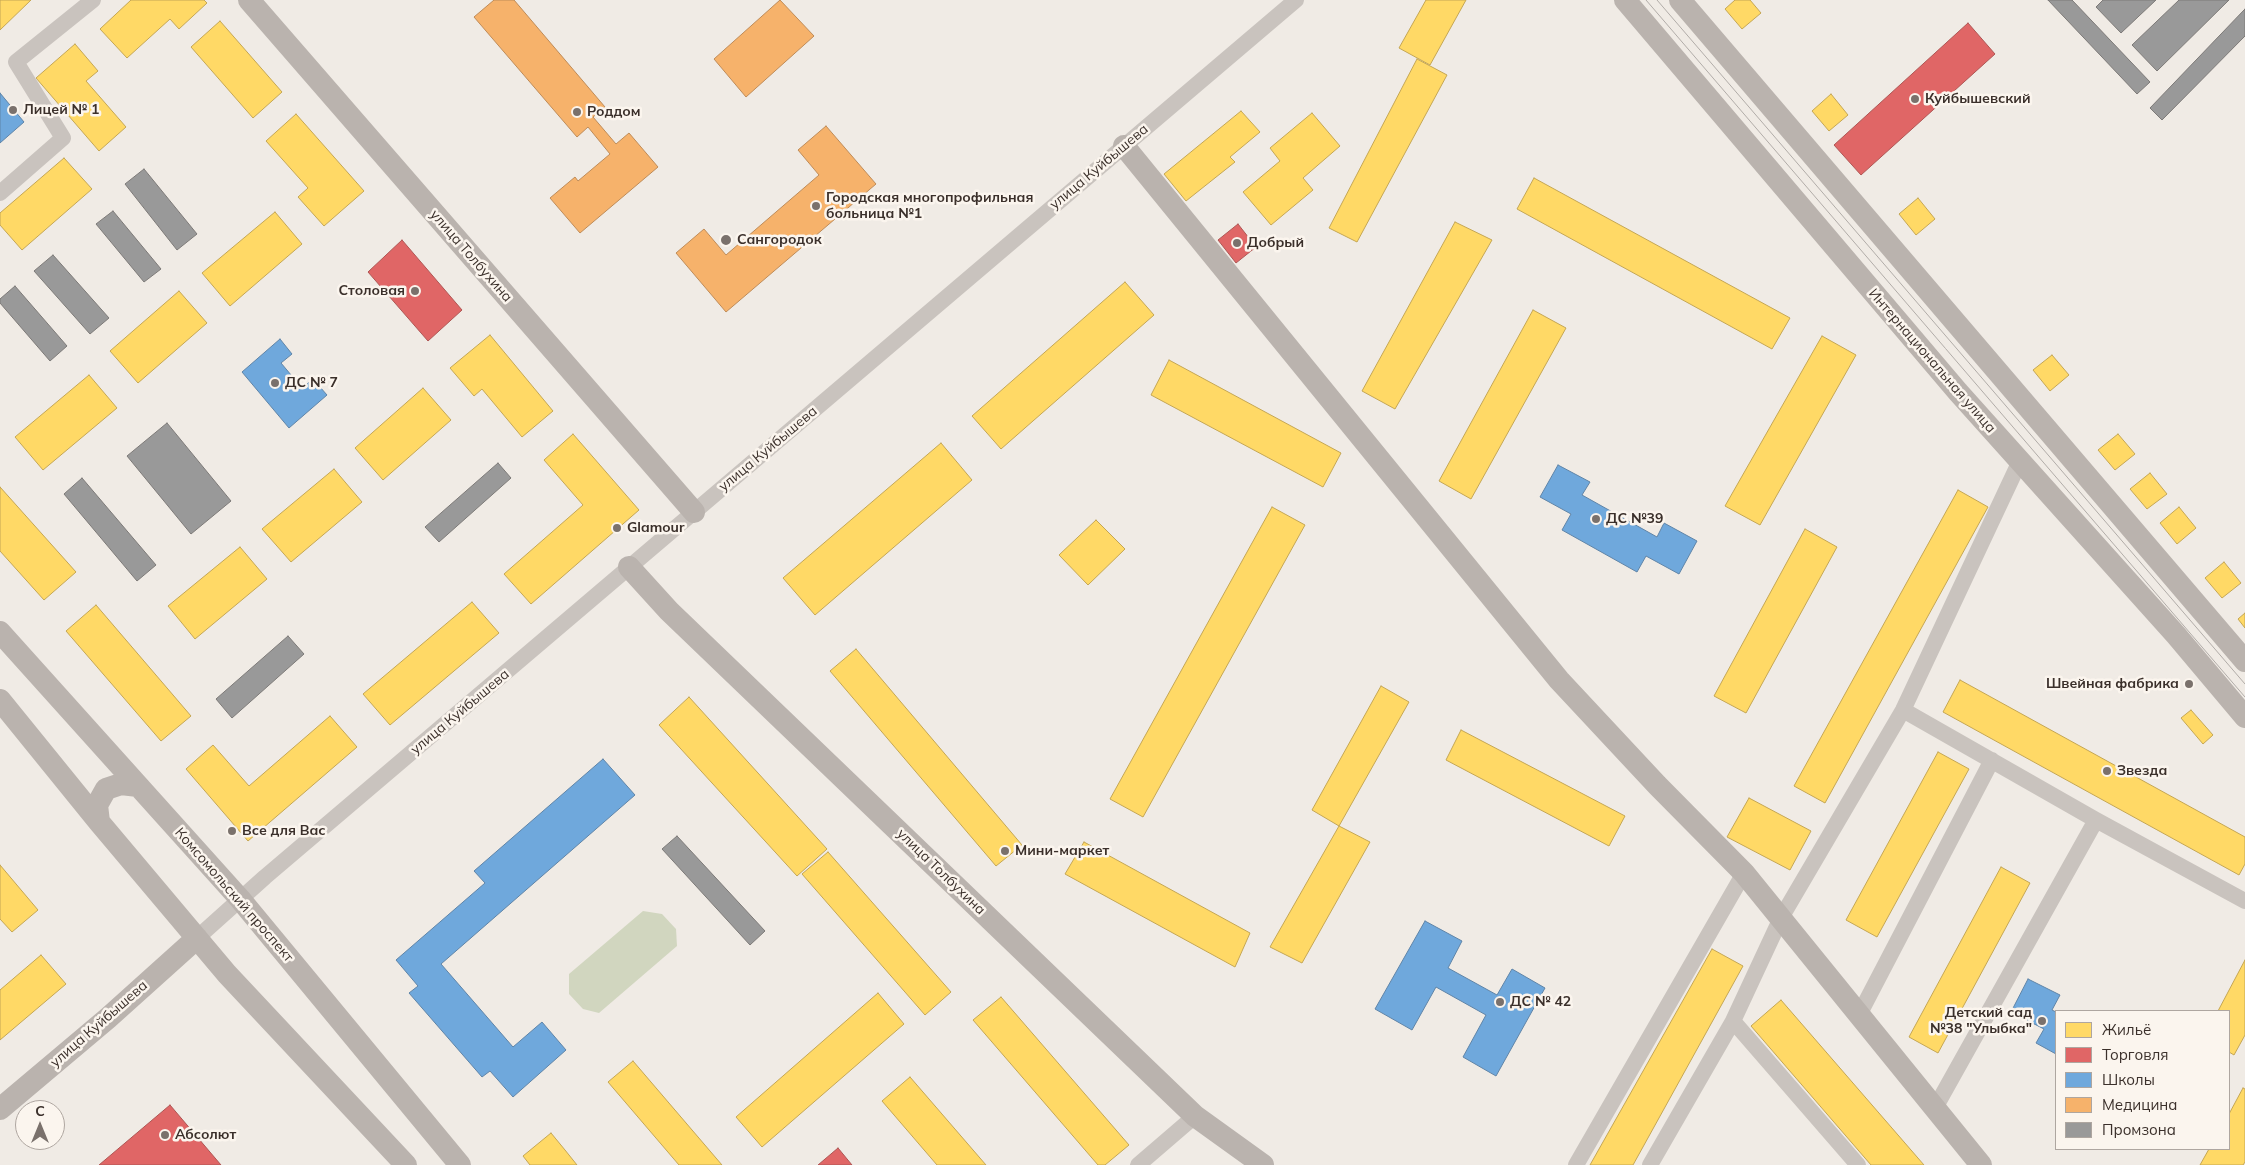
<!DOCTYPE html>
<meta charset="utf-8">
<style>
body{margin:0}
#map{position:relative;width:2245px;height:1165px;overflow:hidden;background:#f0ebe5;font-family:Mulish,sans-serif}
canvas{display:block}
.legend{position:absolute;left:2055px;top:1010px;width:175px;height:140px;box-sizing:border-box;background:#fbf5ee;border:1px solid #aea6a0;margin:0;padding:6px 9px;list-style:none;font-size:15px;color:#3b302b}
.legend li{display:flex;align-items:center;gap:10px;height:25px}
.legend b{width:25px;border:1px solid #aea6a0}
.north{position:absolute;left:15px;top:1100px;width:50px;height:50px;box-sizing:border-box;background:#fbf5ee;border:1px solid #aea6a0;border-radius:50%;rotate:0deg;font-size:14px;font-weight:700;line-height:20px;text-align:center;color:#3b302b}
.north::after{content:'';display:block;margin:auto;width:18px;height:22px;background:#7a716c;clip-path:polygon(50% 0,100% 100%,50% 72%,0 100%)}
</style>
<div id="map">
<canvas width="2245" height="1165"></canvas>
<ul class="legend">
<li><b style="height:14px;background:#ffd966"></b>Жильё</li>
<li><b style="height:14px;background:#e06666"></b>Торговля</li>
<li><b style="height:14px;background:#6fa8dc"></b>Школы</li>
<li><b style="height:14px;background:#f6b26b"></b>Медицина</li>
<li><b style="height:14px;background:#999"></b>Промзона</li>
</ul>
<div class="north">С</div>
</div>
<script>
const g = document.querySelector('canvas').getContext('2d');
g.lineJoin = 'round';
function fill(path, color) {
  g.fillStyle = color;
  g.fill(path, 'evenodd');
}
function poly(rows) {
  const path = new Path2D();
  for (const r of rows) {
    path.moveTo(r[0], r[1]);
    for (let i = 2; i < r.length; i += 2) path.lineTo(r[i], r[i + 1]);
  }
  return path;
}
function strokePath(path, color, width, dash) {
  g.strokeStyle = color;
  g.lineWidth = width;
  g.lineCap = dash ? 'butt' : 'round';
  g.setLineDash(dash || []);
  g.stroke(path);
}
function drawText(font, color, halo, rows, align = 'center') {
  g.font = font + ' Mulish,sans-serif';
  g.lineWidth = 5;
  g.setLineDash([]);
  g.textBaseline = 'middle';
  g.strokeStyle = halo;
  g.fillStyle = color;
  for (const [text, x, y, turn = 0] of rows) {
    g.save();
    g.translate(x, y);
    g.rotate((+turn || 0) * Math.PI / 180);
    g.textAlign = isNaN(turn) ? turn : align;
    if (halo) g.strokeText(text, 0, 0);
    g.fillText(text, 0, 0);
    g.restore();
  }
}
fill(poly([
 [643,911,662,914,676,929,677,946,599,1013,583,1009,569,994,569,974]
]), '#d1d6bf');
const homes = poly([
 [0,0,31,0,0,30,0,0],
 [131,0,204,0,207,3,179,29,170,19,127,58,100,29,131,0],
 [1426,0,1466,0,1430,65,1399,48,1426,0],
 [1735,0,1750,0,1761,13,1742,29,1725,9,1735,0],
 [220,21,282,92,253,118,191,47,220,21],
 [75,44,98,71,86,81,126,127,99,151,36,78,75,44],
 [1417,59,1447,75,1357,242,1329,228,1417,59],
 [1831,94,1848,115,1829,131,1812,111,1831,94],
 [1241,111,1260,132,1230,157,1235,162,1186,201,1164,174,1241,111],
 [1312,113,1340,146,1303,178,1313,190,1271,225,1243,192,1280,161,1270,148,1312,113],
 [296,114,364,191,324,226,298,197,308,188,266,141,296,114],
 [64,158,92,189,22,250,0,225,0,213,64,158],
 [1534,178,1790,318,1772,349,1517,209,1534,178],
 [1918,198,1935,219,1916,235,1899,214,1918,198],
 [275,212,302,244,230,306,202,273,275,212],
 [1455,222,1492,240,1395,409,1362,391,1455,222],
 [1125,282,1154,315,1001,449,972,416,1125,282],
 [179,291,207,323,138,383,110,351,179,291],
 [1533,310,1566,328,1471,499,1439,481,1533,310],
 [490,335,553,411,522,437,482,389,474,396,450,368,490,335],
 [1822,336,1856,355,1760,525,1725,506,1822,336],
 [2052,355,2069,375,2050,391,2033,370,2052,355],
 [1169,360,1341,453,1323,487,1151,395,1169,360],
 [89,375,117,408,43,470,15,437,89,375],
 [423,388,451,420,383,480,355,448,423,388],
 [573,434,639,510,531,604,504,574,583,505,544,460,573,434],
 [2118,434,2135,454,2115,470,2098,450,2118,434],
 [941,443,972,480,815,615,783,578,941,443],
 [334,469,362,502,291,562,262,529,334,469],
 [2150,473,2167,494,2147,509,2130,489,2150,473],
 [0,487,76,572,44,600,0,551,0,487],
 [1958,490,1988,507,1825,803,1794,786,1958,490],
 [1272,507,1305,525,1143,817,1110,799,1272,507],
 [2179,507,2196,528,2177,544,2160,523,2179,507],
 [1096,520,1125,549,1088,585,1059,555,1096,520],
 [1805,529,1837,547,1746,713,1714,696,1805,529],
 [240,547,267,579,195,639,168,606,240,547],
 [2224,562,2241,583,2222,598,2205,578,2224,562],
 [472,602,499,633,390,725,363,694,472,602],
 [96,605,191,716,161,741,66,631,96,605],
 [2245,613,2245,628,2238,619,2245,613],
 [856,649,1022,845,996,866,830,671,856,649],
 [1960,680,2245,837,2245,864,2239,875,1943,712,1960,680],
 [1381,686,1409,702,1339,826,1312,810,1381,686],
 [689,697,827,849,797,876,659,725,689,697],
 [2191,710,2213,735,2203,744,2181,718,2191,710],
 [330,716,357,747,248,841,186,769,213,745,249,786,330,716],
 [1461,730,1625,816,1609,846,1446,760,1461,730],
 [1938,752,1969,769,1877,937,1846,920,1938,752],
 [1749,798,1811,831,1790,870,1727,837,1749,798],
 [1339,826,1370,842,1302,963,1270,947,1339,826],
 [1084,842,1250,933,1235,967,1065,874,1084,842],
 [828,852,951,992,925,1015,802,874,828,852],
 [0,865,38,910,12,932,0,919,0,865],
 [2001,867,2030,883,1938,1053,1909,1037,2001,867],
 [1712,949,1743,966,1633,1165,1590,1165,1712,949],
 [41,955,66,984,0,1040,0,990,41,955],
 [2245,960,2245,1035,2234,1055,2229,1052,2229,1011,2218,1011,2245,960],
 [878,993,904,1024,762,1147,736,1117,878,993],
 [1001,997,1129,1145,1105,1165,1098,1165,973,1020,1001,997],
 [1781,1000,1924,1165,1871,1165,1751,1026,1781,1000],
 [633,1061,722,1165,679,1165,608,1082,633,1061],
 [910,1077,986,1165,937,1165,882,1101,910,1077],
 [2243,1088,2245,1089,2245,1162,2243,1165,2200,1165,2209,1149,2229,1149,2229,1114,2243,1088],
 [551,1133,565,1150,577,1165,530,1165,523,1156,551,1133]
]);
fill(homes, '#ffd966');
strokePath(homes, '#c4a654', 1);
const shops = poly([
 [1968,23,1995,54,1861,175,1834,145,1968,23],
 [1238,224,1256,247,1236,263,1218,240,1238,224],
 [402,240,462,310,428,341,368,272,402,240],
 [170,1105,221,1165,99,1165,170,1105],
 [838,1148,852,1165,818,1165,838,1148]
]);
fill(shops, '#e06666');
strokePath(shops, '#ae5654', 1);
const schools = poly([
 [0,93,24,122,0,143,0,93],
 [280,339,292,354,281,363,302,388,313,379,327,395,289,428,242,372,280,339],
 [1558,465,1590,482,1582,495,1657,537,1664,523,1697,541,1679,574,1646,556,1637,572,1562,530,1571,514,1540,497,1558,465],
 [603,759,635,795,441,964,513,1047,542,1022,566,1050,513,1097,490,1071,482,1077,409,993,418,986,396,960,485,883,474,871,603,759],
 [1425,921,1462,941,1448,968,1497,995,1512,969,1545,988,1496,1076,1463,1057,1486,1015,1436,987,1412,1030,1375,1009,1425,921],
 [2028,979,2060,995,2052,1010,2056,1012,2056,1054,2036,1043,2044,1029,2011,1012,2028,979]
]);
fill(schools, '#6fa8dc');
strokePath(schools, '#5f84a7', 1);
const health = poly([
 [494,0,514,0,605,107,593,117,616,144,629,133,658,167,580,233,550,198,575,177,578,181,610,154,588,127,577,137,474,17,494,0],
 [780,0,814,36,746,97,714,59,780,0],
 [826,126,876,184,726,312,676,253,704,229,726,255,819,175,798,150,826,126]
]);
fill(health, '#f6b26b');
strokePath(health, '#be8b58', 1);
const industry = poly([
 [2048,0,2072,0,2150,82,2137,94,2048,0],
 [2103,0,2156,0,2121,33,2096,7,2103,0],
 [2179,0,2229,0,2157,71,2132,45,2179,0],
 [2245,9,2245,36,2162,120,2150,108,2245,9],
 [144,169,197,234,177,250,125,184,144,169],
 [113,211,161,269,144,282,96,224,113,211],
 [53,255,109,318,90,334,34,271,53,255],
 [15,286,67,346,50,361,0,303,0,299,15,286],
 [167,423,231,501,191,534,127,456,167,423],
 [498,463,511,478,439,542,425,527,498,463],
 [82,478,156,565,137,581,64,494,82,478],
 [288,636,304,654,232,718,216,699,288,636],
 [677,836,765,931,750,945,662,849,677,836]
]);
fill(industry, '#999');
strokePath(industry, '#7d7a78', 1);
strokePath(poly([
 [0,193,63,138,16,62,93,0],
 [1903,710,2096,820,2245,901],
 [197,938,265,877,1296,0],
 [1859,1015,1992,760],
 [1935,1108,2096,820],
 [1138,1165,1195,1116],
 [1576,1165,1744,873],
 [1650,1165,1733,1021],
 [1858,1165,1733,1021,1781,918,1903,710,2020,461]
]), '#c9c3be', 16);
strokePath(poly([
 [249,0,694,512],
 [1625,0,1958,392,2176,635,2245,717],
 [1680,0,2245,661],
 [1124,146,1559,680,1657,785,1744,873,1981,1165],
 [629,567,669,611,1195,1116,1263,1165],
 [0,632,240,899,460,1165],
 [0,700,99,822,227,974,406,1165],
 [99,822,97,805,106,789,121,784,138,786],
 [0,1109,108,1018,197,938]
]), '#bab3ae', 22);
strokePath(poly([
 [1646,0,2245,697],
 [1657,0,2245,684]
]), '#b1aca8', 1);
for (const [x, y, r, color] of [
 [1915,99,5,"#7a716c"],
 [13,110,5,"#7a716c"],
 [577,112,5,"#7a716c"],
 [816,206,5,"#7a716c"],
 [726,240,6,"#7a716c"],
 [1237,243,5,"#7a716c"],
 [415,291,5,"#7a716c"],
 [275,383,5,"#7a716c"],
 [1596,519,5,"#7a716c"],
 [617,528,5,"#7a716c"],
 [2189,684,5,"#7a716c"],
 [2107,771,5,"#7a716c"],
 [232,831,5,"#7a716c"],
 [1005,851,5,"#7a716c"],
 [1500,1002,5,"#7a716c"],
 [2042,1021,5,"#7a716c"],
 [165,1135,5,"#7a716c"]
]) {
  const dot = new Path2D();
  dot.arc(x, y, r, 0, 2 * Math.PI);
  g.fillStyle = color;
  g.fill(dot);
  strokePath(dot, '#fbf5ee', 2);
}
drawText('bold 14px', '#3b302b', '#fbf5ee', [
 ["Куйбышевский",1925,99],
 ["Лицей № 1",23,110],
 ["Роддом",587,112],
 ["Городская многопрофильная",826,198],
 ["больница №1",826,214],
 ["Сангородок",737,240],
 ["Добрый",1247,243],
 ["Столовая",405,291,"right"],
 ["ДС № 7",285,383],
 ["ДС №39",1606,519],
 ["Glamour",627,528],
 ["Швейная фабрика",2179,684,"right"],
 ["Звезда",2117,771],
 ["Все для Вас",242,831],
 ["Мини-маркет",1015,851],
 ["ДС № 42",1510,1002],
 ["Детский сад",2032,1013,"right"],
 ["№38 \"Улыбка\"",2032,1029,"right"],
 ["Абсолют",175,1135]
], 'left');
drawText('14px', '#3b302b', '#fbf5ee', [
 ["улица Куйбышева",1099,167,-40],
 ["улица Толбухина",471,256,49],
 ["Интернациональная улица",1932,361,49],
 ["улица Куйбышева",768,449,-40],
 ["улица Куйбышева",460,712,-40],
 ["улица Толбухина",941,872,44],
 ["Комсомольский проспект",234,895,49],
 ["улица Куйбышева",99,1024,-41]
]);
</script>
